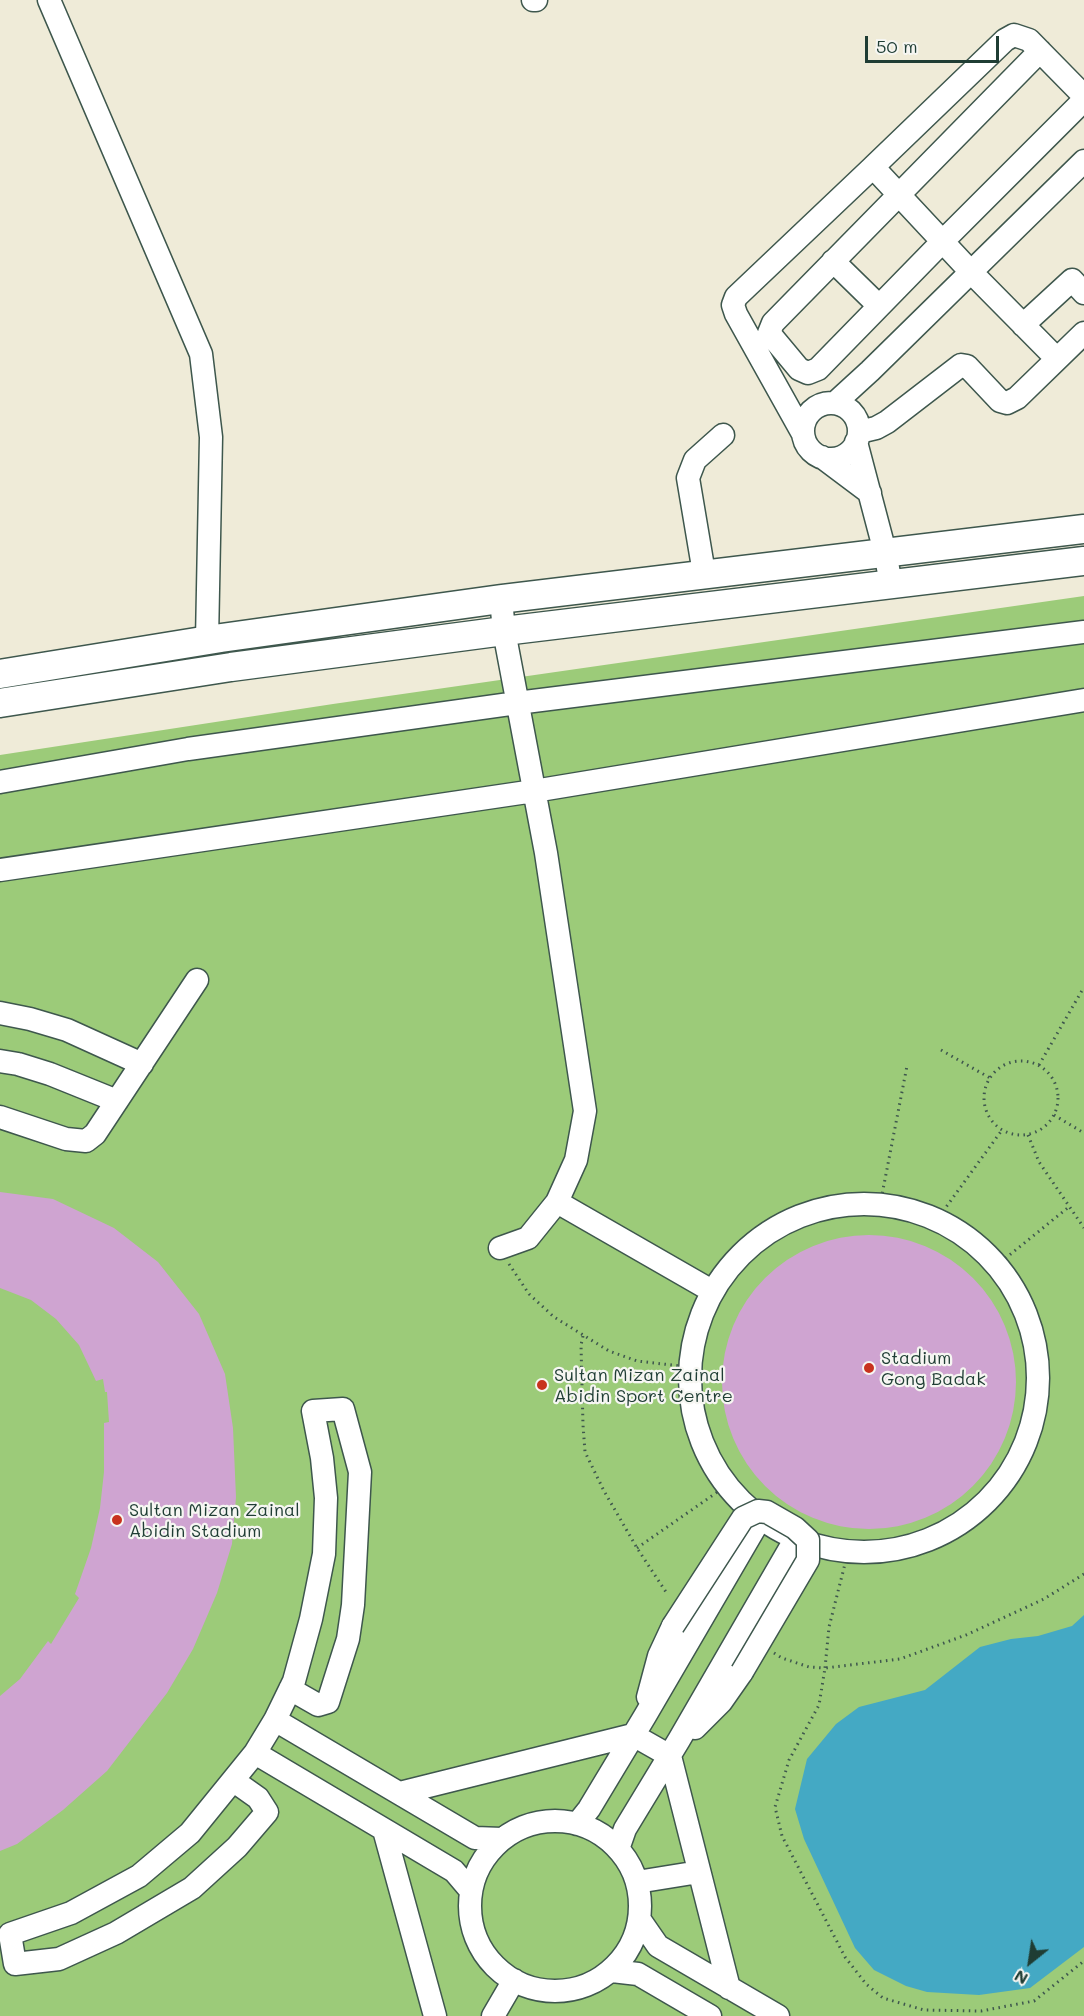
<!DOCTYPE html>
<style>
body{margin:0}
#map{position:relative;width:1084px;height:2016px;overflow:hidden;background:#efebd8;font-family:Mali,sans-serif}
canvas{display:block}
.north{position:absolute;left:1000px;top:1932px;width:60px;height:60px;-webkit-text-stroke:4px #f6f6f2;paint-order:stroke;rotate:210deg;font-size:16px;font-weight:700;line-height:24px;text-align:center;color:#1f3d34}
.north::after{content:'';display:block;margin:auto;width:21px;height:27px;background:#1f3d34;clip-path:polygon(50% 0,100% 100%,50% 72%,0 100%)}
.scale{position:absolute;left:865px;top:36px;width:134px;height:27px;box-sizing:border-box;border:3px solid #1f3d34;border-top:0;padding-left:8px;font-size:18px;line-height:21px;white-space:nowrap;color:#1f3d34;-webkit-text-stroke:4px #f6f6f2;paint-order:stroke}
</style>
<div id="map">
<canvas width="1084" height="2016"></canvas>
<div class="north">N</div>
<div class="scale">50 m</div>
</div>
<script>
const g = document.querySelector('canvas').getContext('2d');
g.lineJoin = 'round';
function fill(path, color) {
  g.fillStyle = color;
  g.fill(path, 'evenodd');
}
function poly(rows) {
  const path = new Path2D();
  for (const r of rows) {
    if (r.length === 3) {
      path.moveTo(r[0] + r[2], r[1]);
      path.arc(r[0], r[1], r[2], 0, 2 * Math.PI);
      continue;
    }
    path.moveTo(r[0], r[1]);
    for (let i = 2; i < r.length; i += 2) path.lineTo(r[i], r[i + 1]);
  }
  return path;
}
function strokePath(path, color, width, dash) {
  g.strokeStyle = color;
  g.lineWidth = width;
  g.lineCap = dash ? 'butt' : 'round';
  g.setLineDash(dash || []);
  g.stroke(path);
}
function drawText(font, color, halo, rows, align = 'center') {
  g.font = font + ' Mali,sans-serif';
  g.lineWidth = 4.5;
  g.setLineDash([]);
  g.textBaseline = 'middle';
  g.strokeStyle = halo;
  g.fillStyle = color;
  for (const [text, x, y, turn = 0] of rows) {
    g.save();
    g.translate(x, y);
    g.rotate((+turn || 0) * Math.PI / 180);
    g.textAlign = isNaN(turn) ? turn : align;
    if (halo) g.strokeText(text, 0, 0);
    g.fillText(text, 0, 0);
    g.restore();
  }
}
fill(poly([
 [1084,596,1084,2016,0,2016,0,755,333,704]
]), '#9ccb79');
fill(poly([
 [1084,1615,1084,1947,1030,1988,979,1995,927,1992,906,1986,874,1970,855,1948,804,1839,795,1809,807,1759,836,1724,859,1707,925,1690,980,1647,1011,1639,1038,1636,1072,1626]
]), '#44a9c4');
fill(poly([
 [0,1192,53,1199,114,1228,158,1262,199,1314,225,1374,233,1428,236,1497,232,1544,217,1593,193,1649,167,1693,107,1771,63,1810,17,1844,0,1851,0,1696,20,1679,48,1641,51,1644,79,1598,75,1594,91,1548,100,1508,104,1472,104,1423,109,1422,107,1392,105,1392,103,1379,96,1381,79,1345,56,1319,31,1300,0,1288],
 [869,1382,147]
]), '#cfa4d1');
const minor = poly([
 [49,0,201,354,211,437,207,640],
 [533,0,536,0],
 [1040,51,773,323,769,333,799,369,808,373,818,369,943,241,1084,100],
 [873,167,1005,40,1014,35,1029,40,1084,96],
 [833,261,879,306],
 [1023,325,1072,280,1084,293],
 [835,403,870,371,1084,161],
 [831,431,28],
 [859,432,876,428,887,422,961,365,967,366,1000,401,1007,403,1017,398,1084,333],
 [803,434,736,314,733,305,736,297,873,167,971,272,1057,359],
 [856,442,885,552,891,584],
 [822,457,870,493],
 [704,573,688,478,695,460,723,435],
 [0,782,188,749,517,703,1084,632],
 [0,870,534,791,1084,700],
 [0,1013,30,1019,67,1030,142,1064],
 [0,1061,18,1064,50,1074,117,1101],
 [0,1117,66,1139,86,1141,95,1134,197,980],
 [557,1202,712,1291],
 [864,1378,174],
 [500,1248,528,1238,557,1202,576,1160,585,1111,546,853,504,631,501,599],
 [648,1697,659,1656,673,1626],
 [275,1720,475,1838,502,1839],
 [695,1728,721,1702,742,1672],
 [255,1753,454,1871,471,1891],
 [234,1781,258,1798,267,1812,237,1847,192,1888,116,1933,59,1959,15,1964,10,1934,71,1913,139,1876,190,1833,255,1753,275,1720,294,1681,311,1619,324,1554,326,1498,322,1458,313,1411,343,1409,360,1472,353,1605,348,1639,328,1702,318,1705,290,1689],
 [400,1793,633,1735,670,1756,729,1988],
 [555,1906,85],
 [577,1824,589,1809,645,1716,760,1519],
 [384,1830,435,2016],
 [618,1849,625,1829,679,1740,796,1538],
 [637,1882,699,1872],
 [640,1920,658,1946,778,2016],
 [612,1971,638,1974,710,2016],
 [493,2016,514,1980]
]);
const major = poly([
 [0,674,221,638,501,599,1084,529],
 [0,703,231,667,504,631,1084,561]
]);
strokePath(minor, '#3e574d', 25);
strokePath(major, '#3e574d', 31);
strokePath(poly([
 [941,1050,990,1078],
 [1021,1098,37],
 [1039,1065,1084,987],
 [1054,1115,1084,1133],
 [1028,1135,1039,1162,1084,1228],
 [880,1205,907,1066],
 [936,1221,1002,1130],
 [509,1264,529,1294,554,1317,609,1351,637,1361,689,1367],
 [996,1266,1070,1206],
 [583,1336,581,1345,583,1425,585,1452,604,1491,637,1548,668,1595],
 [637,1548,726,1486],
 [1084,1574,1044,1599,966,1635,900,1659,825,1668,819,1705,789,1760,775,1807,782,1836,845,1957,866,1984,883,1998,924,2010,981,2011,1034,2001,1084,1961],
 [774,1653,782,1658,809,1667,825,1668,829,1627,848,1552]
]), '#3e574d', 3, [1.5, 4.5]);
strokePath(minor, '#fff', 22);
strokePath(major, '#fff', 28);
const minorBridge = poly([
 [673,1626,743,1518,758,1511,767,1512,795,1528,808,1540,808,1560,742,1672]
]);
strokePath(minorBridge, '#3e574d', 25, []);
strokePath(minorBridge, '#fff', 22);
for (const [x, y, r, color] of [
 [869,1368,6,"#c8321e"],
 [542,1385,6,"#c8321e"],
 [117,1520,6,"#c8321e"]
]) {
  const dot = new Path2D();
  dot.arc(x, y, r, 0, 2 * Math.PI);
  g.fillStyle = color;
  g.fill(dot);
  strokePath(dot, '#f6f6f2', 2);
}
drawText('18px', '#1f3d34', '#f6f6f2', [
 ["Stadium",881,1358],
 ["Gong Badak",881,1379],
 ["Sultan Mizan Zainal",554,1375],
 ["Abidin Sport Centre",554,1396],
 ["Sultan Mizan Zainal",129,1510],
 ["Abidin Stadium",129,1531]
], 'left');
</script>
